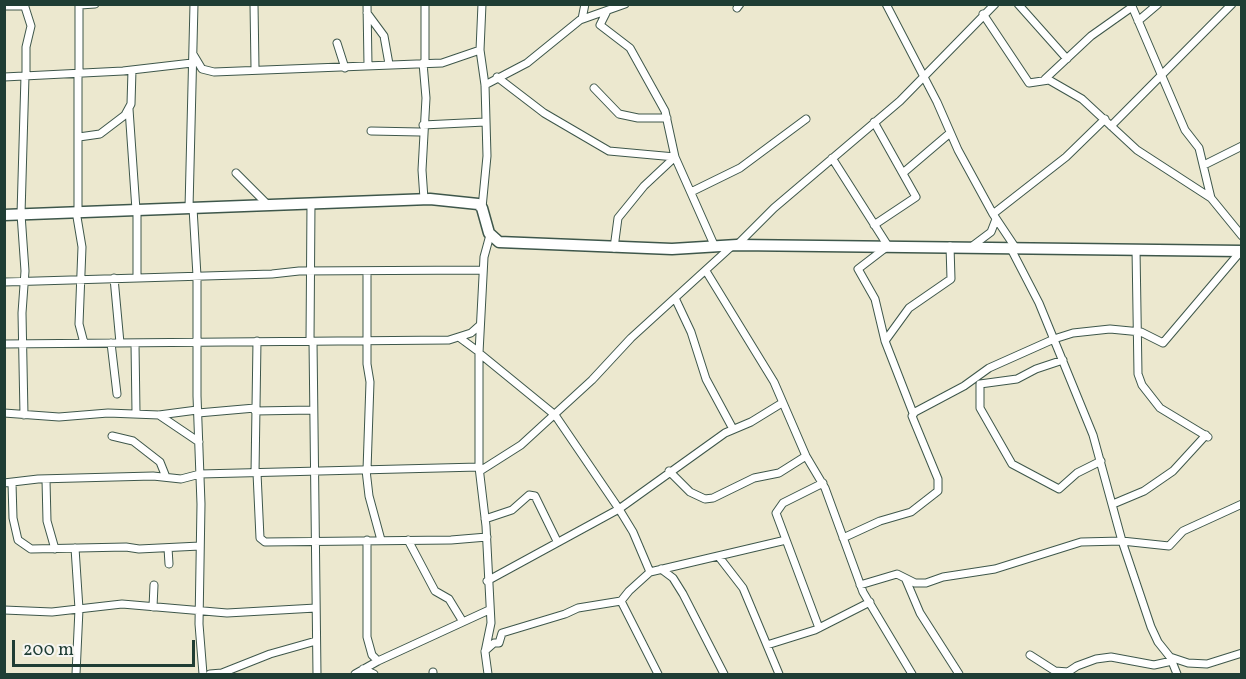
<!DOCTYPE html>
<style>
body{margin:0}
#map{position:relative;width:1246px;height:679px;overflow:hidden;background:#ece8cf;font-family:Vollkorn,serif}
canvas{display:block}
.frame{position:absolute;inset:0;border:6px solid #1f3d34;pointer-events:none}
.scale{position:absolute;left:12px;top:640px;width:183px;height:27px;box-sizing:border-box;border:3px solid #1f3d34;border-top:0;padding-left:8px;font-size:18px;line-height:21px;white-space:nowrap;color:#1f3d34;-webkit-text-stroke:4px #f6f6f2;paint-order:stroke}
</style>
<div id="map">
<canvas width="1246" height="679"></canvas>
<div class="frame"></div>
<div class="scale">200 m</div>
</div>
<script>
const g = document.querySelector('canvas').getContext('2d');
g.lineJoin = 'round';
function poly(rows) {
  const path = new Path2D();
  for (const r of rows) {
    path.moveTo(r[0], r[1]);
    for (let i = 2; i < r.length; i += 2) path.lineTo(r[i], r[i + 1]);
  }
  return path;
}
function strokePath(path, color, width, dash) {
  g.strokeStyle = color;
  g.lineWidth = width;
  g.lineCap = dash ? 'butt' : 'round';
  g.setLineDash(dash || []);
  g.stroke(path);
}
const street = poly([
 [24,4,31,26,26,47,26,76],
 [254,4,255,68],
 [367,4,368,65],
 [425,4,425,63],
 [886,4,937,102,958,150,993,214,1015,247],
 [1018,4,1067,59],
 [1131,4,1185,130,1199,148,1211,198,1242,236],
 [80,5,95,4],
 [4,6,25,6],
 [737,8,740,4],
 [367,13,384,36,389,64],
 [606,13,600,25,630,48,665,111,675,157,715,247],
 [983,14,1029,83,1049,80,1082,99,1137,150,1211,198],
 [582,19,585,4],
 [1138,21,1158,4],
 [337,43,345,68],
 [193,54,202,69,214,72,442,63,480,50],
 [423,63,426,98,422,170,424,199],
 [78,73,78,211],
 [79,73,79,4],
 [4,77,123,71,192,63],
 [497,77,544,113,609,151,675,157],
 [1045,79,1091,36,1132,7],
 [485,85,527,63,580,20,625,4],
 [594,88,619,114,638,118,667,118],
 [129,109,136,210],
 [874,122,916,197,874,225],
 [423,125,485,122],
 [1111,126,1232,4],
 [371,131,420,132],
 [79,137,100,134,125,115,131,104,132,70],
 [832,158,888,246,858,269,875,299,885,341],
 [1204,165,1242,146],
 [236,173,269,206],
 [903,173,950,133],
 [691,192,740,168,806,119],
 [189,208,194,4],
 [193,208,197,276,197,396,201,504,199,624,203,674],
 [482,208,487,156,485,85,480,50,482,4],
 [76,211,82,247,79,324,84,343],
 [993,214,1066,157,1105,119],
 [737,245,774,208,900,101,995,4],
 [971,247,991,232,996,219],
 [1010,247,1039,303,1093,435,1122,541,1151,627,1158,642,1170,657,1188,663,1207,664,1242,653],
 [614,248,618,218,644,186,675,157],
 [1136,249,1138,374,1142,385,1160,408,1208,437],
 [706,271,774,382,806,456,825,488,863,592,912,674],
 [367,272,367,364,370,382,367,470],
 [114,278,120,343],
 [137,278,137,210],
 [4,282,272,274,299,271,483,270],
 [675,298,691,332,706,379,733,429],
 [460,338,479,352],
 [310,341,311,203],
 [313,341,317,674],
 [111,343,117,394],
 [4,344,449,340,471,333,480,325],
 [135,344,136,412],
 [479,353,555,415,619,509,633,532,650,572],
 [1063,360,1036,369,1017,379,980,384,980,408,1012,464,1059,489,1077,473,1101,461],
 [255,411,313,410],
 [4,413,59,417,108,413,159,415,197,410],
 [198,413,255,408],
 [913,413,885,341,909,308,951,279,950,246],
 [24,415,22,313,25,271,21,214,25,76],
 [159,415,199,442],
 [112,436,133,441,160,462,166,477],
 [366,470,369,496,381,540],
 [480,471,521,445,592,380,631,338,732,246],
 [669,471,690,492,705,499,713,498,754,478,779,473,806,456],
 [255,473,257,341],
 [257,473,260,538,265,542,451,540,487,537],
 [46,480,47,521,55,549],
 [4,483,38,479,153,476,181,479,200,474,479,467],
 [12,483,13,518,18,540,31,549,126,547,139,549,200,546],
 [1113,504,1144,491,1173,471,1206,435],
 [485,519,512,510,529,495,535,496,557,541],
 [843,538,880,521,911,512,938,491,938,479,914,421,912,416,915,412,964,386,989,368,1054,339,1073,333,1110,329,1141,332,1163,343,1241,251],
 [367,540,367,637,372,655,378,661],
 [408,540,435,591,449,599,463,622],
 [75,548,79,609,76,674],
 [168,548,169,564],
 [719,557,743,588,779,674],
 [661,569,673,578,683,594,724,674],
 [906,580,920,613,959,674],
 [487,581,619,509,725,433,751,422,782,403],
 [860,585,897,574,915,583,926,583,943,577,995,569,1081,542,1122,541,1169,546,1183,531,1242,504],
 [153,607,154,585],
 [4,610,52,612,122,604,227,613,316,608],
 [819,628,776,513,783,503,823,483],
 [767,645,815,630,870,602],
 [485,651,494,643,499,643,502,633,565,614,578,608,621,601],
 [1030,655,1055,671,1068,672],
 [1171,659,1177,674],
 [363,669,374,674],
 [433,672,433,674],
 [210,674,222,673,270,654,316,641],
 [355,674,378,661,489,610],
 [488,674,485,652,491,623,486,526,479,467,479,353,484,257,490,235],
 [658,674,621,601,629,591,650,572,786,540],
 [1065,674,1077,666,1096,659,1111,657,1154,665,1172,661]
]);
const secondary = poly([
 [4,215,430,199,478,204,482,208,489,233,499,242,672,249,737,245,1242,251]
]);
strokePath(street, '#3e574b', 9);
strokePath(secondary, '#3e574b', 13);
strokePath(street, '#fff', 7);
strokePath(secondary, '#fff', 10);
</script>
